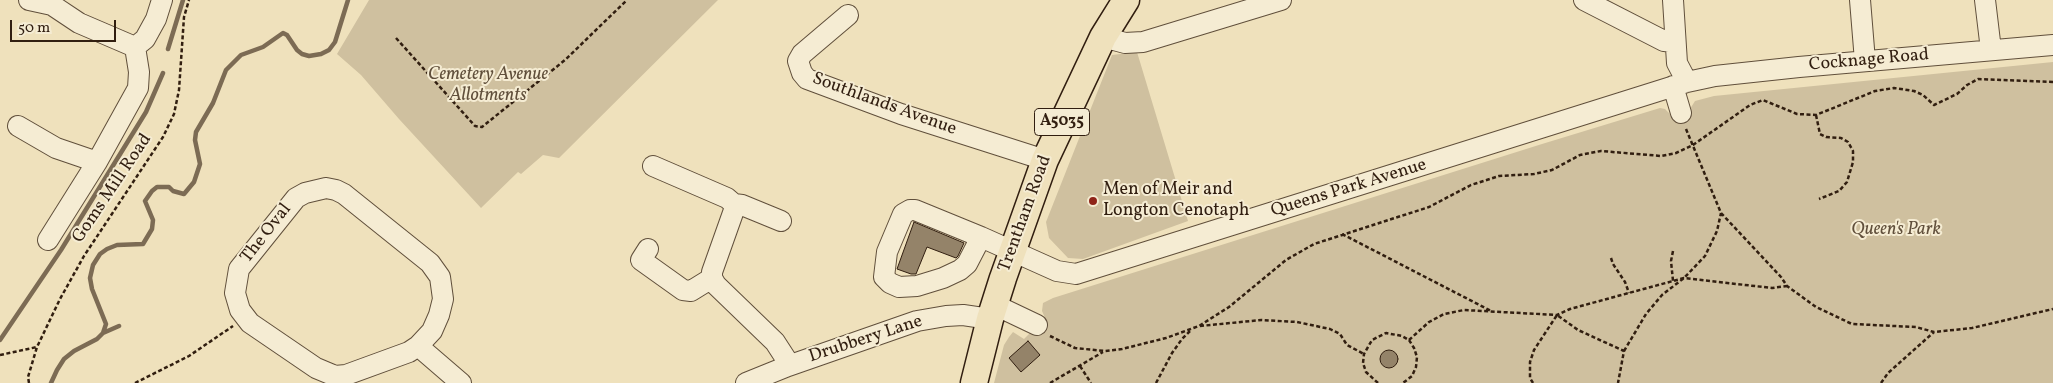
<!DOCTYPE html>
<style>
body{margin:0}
#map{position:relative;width:2053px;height:383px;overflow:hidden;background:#efe1bc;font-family:Vollkorn,serif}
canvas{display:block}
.scale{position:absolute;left:10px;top:20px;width:106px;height:22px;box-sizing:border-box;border:2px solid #311e10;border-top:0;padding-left:6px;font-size:15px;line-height:18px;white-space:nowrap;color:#311e10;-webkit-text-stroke:4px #f5ecd3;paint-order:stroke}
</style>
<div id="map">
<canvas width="2053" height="383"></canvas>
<div class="scale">50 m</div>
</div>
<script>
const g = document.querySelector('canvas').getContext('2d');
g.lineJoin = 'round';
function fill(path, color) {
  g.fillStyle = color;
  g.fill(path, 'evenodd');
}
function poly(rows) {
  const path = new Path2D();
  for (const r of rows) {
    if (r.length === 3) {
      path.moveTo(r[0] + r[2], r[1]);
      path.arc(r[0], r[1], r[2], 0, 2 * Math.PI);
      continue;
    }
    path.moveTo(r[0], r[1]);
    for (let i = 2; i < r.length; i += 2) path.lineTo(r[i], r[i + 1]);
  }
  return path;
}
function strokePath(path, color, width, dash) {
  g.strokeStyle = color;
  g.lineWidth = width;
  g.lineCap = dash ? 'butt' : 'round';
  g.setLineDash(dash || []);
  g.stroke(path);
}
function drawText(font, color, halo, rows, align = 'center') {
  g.font = font + ' Vollkorn,serif';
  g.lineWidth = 4;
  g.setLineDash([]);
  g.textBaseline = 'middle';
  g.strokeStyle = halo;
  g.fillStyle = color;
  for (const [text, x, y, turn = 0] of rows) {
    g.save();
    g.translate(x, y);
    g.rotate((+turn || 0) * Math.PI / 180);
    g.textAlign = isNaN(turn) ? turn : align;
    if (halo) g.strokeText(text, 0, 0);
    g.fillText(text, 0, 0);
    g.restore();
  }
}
fill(poly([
 [369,0,718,0,559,158,543,155,521,174,518,172,481,208,399,119,361,75,337,54],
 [1137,52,1188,221,1083,259,1068,258,1049,238,1046,222,1112,55],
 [2053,62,2053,383,994,383,1004,345,1009,337,1013,332,1024,339,1045,318,1042,311,1043,303,1053,298,1542,144,1660,108,1665,109,1672,116,1690,109,1695,101,1714,96]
]), '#cfc09f');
strokePath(poly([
 [168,49,183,0],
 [103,333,119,326],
 [0,340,61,250,146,112,163,73],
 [51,383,57,370,64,359,74,351,97,339,103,333,106,324,92,289,90,278,93,265,100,254,107,249,117,245,143,244,152,229,153,220,145,201,152,191,157,187,169,187,173,191,184,194,194,182,200,164,195,140,196,132,213,103,226,70,241,55,263,47,283,33,287,35,297,50,302,54,309,56,321,54,329,50,335,42,348,0]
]), '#7c6b54', 4.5);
const building = poly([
 [914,222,964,243,958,256,956,258,927,247,916,274,911,274,897,269,914,222],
 [1028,341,1040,355,1021,372,1009,358,1028,341],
 [1389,359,9]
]);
fill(building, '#948369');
strokePath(building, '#311e10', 1);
const minor = poly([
 [29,0,52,5,79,23,135,47],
 [1584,0,1664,41,1675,42],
 [1673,0,1677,63,1687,82],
 [1860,0,1865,61],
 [1985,0,1991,50],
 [848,15,802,54,798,61,802,73,807,79,901,114,1045,160],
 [1103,37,1125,43,1143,42,1281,0],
 [135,47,145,39,156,19,162,0],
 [1673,86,1681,113],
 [18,126,56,148,97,162],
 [653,166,727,198,734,204,734,210,712,272,712,278,716,285,775,342,786,359,788,366],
 [326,188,336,190,344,194,430,263,440,277,443,299,439,315,432,331,418,346,409,352,346,375,335,376,316,368,250,323,240,310,235,293,239,269,296,198,305,193,326,188],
 [734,204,742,205,781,221],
 [981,237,967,264,960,270,943,278,917,286,899,287,890,283,884,277,887,252,903,214,910,210,915,210,981,237,1057,271,1076,274,1687,82,1715,76,1799,67,2053,45],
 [48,240,97,162,138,88,139,72,135,47],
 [648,249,641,260,683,290,691,291,712,278],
 [995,305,1037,325],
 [418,346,461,383],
 [746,383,788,366,917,321,946,316,963,315,990,319]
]);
const major = poly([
 [974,383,990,319,1003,278,1045,160,1103,37,1126,0]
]);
strokePath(minor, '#604f3b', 22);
strokePath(major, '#311e10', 29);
strokePath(poly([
 [396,38,475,126,482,127,565,60,627,0],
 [1816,115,1820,134,1826,137,1841,138,1848,142,1853,151,1853,162,1847,182,1839,191,1819,199],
 [1686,129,1721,213,1781,277,1787,286,1816,307,1852,324,1916,327,1934,332,1972,328,2053,309],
 [1342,234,1493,312],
 [1673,251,1671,261,1673,281],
 [1611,258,1613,264,1625,282,1629,293],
 [1200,326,1262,320,1297,322,1330,329,1340,334,1347,345,1364,354],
 [1050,336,1075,348,1105,351,1122,349,1166,338,1199,326,1229,307,1286,260,1314,244,1429,207,1471,185,1499,176,1534,174,1552,170,1580,155,1601,151,1661,156,1676,153,1693,145,1750,105,1763,100,1797,114,1816,115,1875,91,1894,88,1914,91,1923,95,1934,105,1957,94,1967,85,1978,79,2053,82],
 [1409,340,1429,322,1444,314,1464,310,1557,315,1570,309,1684,278,1772,288,1787,286],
 [1624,351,1646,314,1662,295,1684,278,1705,256,1717,231,1721,213],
 [0,355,37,347],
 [1080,366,1091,383],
 [29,383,28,377,37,347,60,299,84,256,163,137,174,114,179,90,184,17,189,0],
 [135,383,189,356,233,326],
 [1050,383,1103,352],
 [1156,383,1172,353,1182,339,1191,330],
 [1378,383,1366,372,1363,363,1364,354,1372,340,1386,333,1402,336,1409,340,1414,348,1417,357,1416,367,1412,376,1403,383],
 [1533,383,1530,378,1530,362,1534,350,1557,315,1578,330,1624,351,1618,383],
 [1881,383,1888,373,1934,332]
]), '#311e10', 2.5, [4, 2.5]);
strokePath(minor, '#f5ecd3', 20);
strokePath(major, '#efe1bc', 26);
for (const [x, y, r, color] of [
 [1093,201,5,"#8f2418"]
]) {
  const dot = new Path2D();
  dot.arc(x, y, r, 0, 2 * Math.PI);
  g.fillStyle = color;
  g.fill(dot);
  strokePath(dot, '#f5ecd3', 2);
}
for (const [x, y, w] of [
 [1062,122,55]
]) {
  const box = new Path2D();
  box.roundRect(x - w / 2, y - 13.5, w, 27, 4);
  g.fillStyle = '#f5ecd3';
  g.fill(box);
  strokePath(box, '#311e10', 1);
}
drawText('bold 16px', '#311e10', null, [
 ["A5035",1062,122]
]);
drawText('18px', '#311e10', '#f5ecd3', [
 ["Cocknage Road",1869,61,-5],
 ["Southlands Avenue",884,105,20],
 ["Goms Mill Road",113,189,-56],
 ["Queens Park Avenue",1349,189,-17],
 ["Trentham Road",1026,214,-70],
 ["The Oval",267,234,-52],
 ["Drubbery Lane",866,340,-18]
]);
drawText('italic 18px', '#604f3b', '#f5ecd3', [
 ["Cemetery Avenue",488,76],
 ["Allotments",488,97],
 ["Queen's Park",1896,231]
]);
drawText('18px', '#311e10', '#f5ecd3', [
 ["Men of Meir and",1103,191],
 ["Longton Cenotaph",1103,212]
], 'left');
</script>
